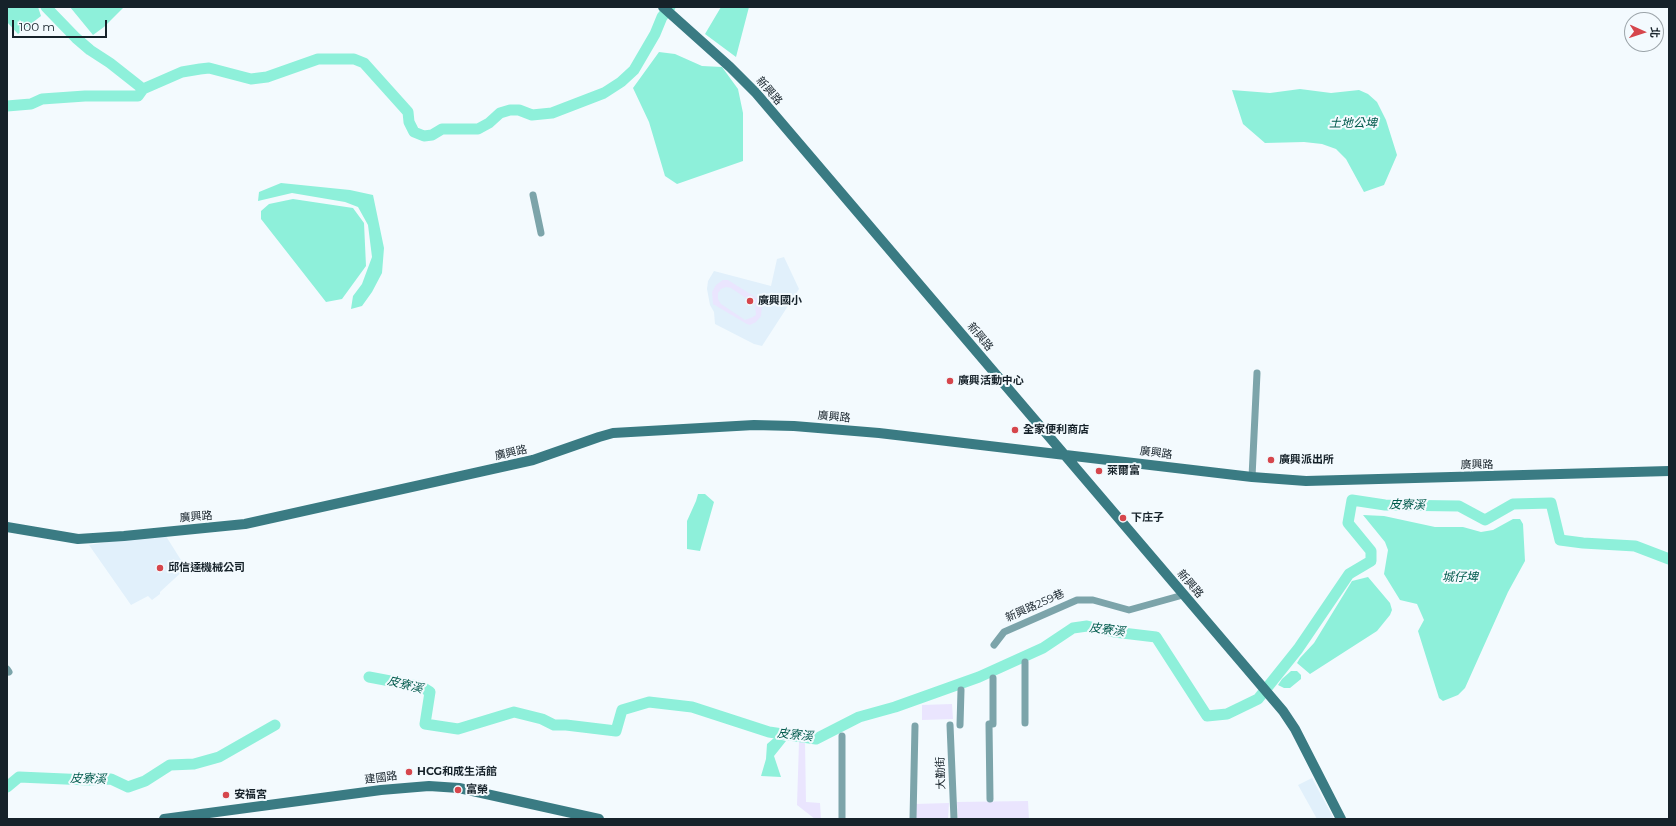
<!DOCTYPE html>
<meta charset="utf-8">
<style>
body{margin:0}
#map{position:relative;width:1676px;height:826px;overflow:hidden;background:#f3fafe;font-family:Montserrat,"Noto Sans TC",sans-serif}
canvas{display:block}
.frame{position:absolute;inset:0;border:8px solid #16222a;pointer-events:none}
.north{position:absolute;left:1624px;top:12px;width:40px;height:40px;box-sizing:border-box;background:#f3fafe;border:1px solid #9ba4a9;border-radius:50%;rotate:93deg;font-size:11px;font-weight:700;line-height:16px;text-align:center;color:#16222a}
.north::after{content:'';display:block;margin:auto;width:14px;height:18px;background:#d6464c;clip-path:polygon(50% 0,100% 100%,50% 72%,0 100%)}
.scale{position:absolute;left:12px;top:20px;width:95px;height:18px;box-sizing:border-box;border:2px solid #16222a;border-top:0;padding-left:5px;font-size:12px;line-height:14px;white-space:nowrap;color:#16222a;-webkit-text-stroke:3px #f3fafe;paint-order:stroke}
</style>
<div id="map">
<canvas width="1676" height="826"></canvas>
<div class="frame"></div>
<div class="north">北</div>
<div class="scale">100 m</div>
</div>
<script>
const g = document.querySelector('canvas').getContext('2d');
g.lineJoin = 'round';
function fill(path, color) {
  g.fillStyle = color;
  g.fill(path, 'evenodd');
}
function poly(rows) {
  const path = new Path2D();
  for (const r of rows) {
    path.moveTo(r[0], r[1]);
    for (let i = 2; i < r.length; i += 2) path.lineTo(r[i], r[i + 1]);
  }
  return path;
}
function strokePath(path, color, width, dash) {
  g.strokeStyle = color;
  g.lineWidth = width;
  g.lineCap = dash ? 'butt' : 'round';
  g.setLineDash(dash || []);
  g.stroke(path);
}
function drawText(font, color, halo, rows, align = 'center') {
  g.font = font + ' Montserrat,"Noto Sans TC",sans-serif';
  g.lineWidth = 4;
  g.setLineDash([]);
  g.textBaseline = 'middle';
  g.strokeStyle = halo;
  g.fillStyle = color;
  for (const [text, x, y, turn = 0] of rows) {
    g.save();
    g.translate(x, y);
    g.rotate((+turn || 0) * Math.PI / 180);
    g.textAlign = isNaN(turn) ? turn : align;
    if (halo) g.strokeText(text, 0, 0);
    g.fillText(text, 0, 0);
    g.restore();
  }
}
fill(poly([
 [784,257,799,289,762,346,754,344,715,324,714,312,710,305,707,289,708,281,714,271,771,286,777,259],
 [164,533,186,568,160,592,160,594,152,600,148,596,131,605,89,545],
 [1312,778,1334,819,1317,819,1298,785]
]), '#e1f0fb');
fill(poly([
 [723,280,728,280,766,304,764,307,762,306,761,316,756,322,750,325,747,324,713,304,712,292,716,285],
 [726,287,731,288,755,304,756,315,753,317,745,320,721,304,718,299,718,293,721,289],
 [952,704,953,719,922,720,922,705],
 [799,742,805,742,806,802,820,803,821,819,815,819,797,805],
 [1028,801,1029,819,958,819,957,802],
 [949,803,948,819,915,819,915,804]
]), '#eae5fe');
fill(poly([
 [7,7,38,7,41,16,18,34,7,22],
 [70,7,124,7,104,27,93,35],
 [721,7,749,7,736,57,705,34],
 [659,52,675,54,702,66,722,67,738,89,743,113,743,161,677,184,665,176,649,122,633,88],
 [1300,89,1331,93,1359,90,1368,94,1377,102,1386,120,1397,155,1384,185,1364,192,1346,159,1336,149,1322,144,1304,142,1265,143,1243,124,1232,90,1270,93],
 [281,183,350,190,373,195,384,248,382,273,372,292,362,306,351,309,353,296,362,284,372,257,368,225,358,207,345,202,292,193,258,201,259,192],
 [293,199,353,208,364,223,366,266,342,299,326,302,261,219,261,211,269,204],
 [698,494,705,494,714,502,700,551,687,549,687,521,696,501],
 [1363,515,1384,516,1435,527,1463,527,1481,532,1493,530,1513,519,1520,519,1523,524,1525,561,1508,592,1465,688,1458,695,1443,701,1439,698,1418,631,1424,620,1417,604,1400,600,1384,574,1388,550,1385,542],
 [1368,577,1390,603,1392,610,1390,615,1377,631,1310,674,1297,663,1300,658,1314,643,1352,581],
 [1291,671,1297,671,1301,675,1301,679,1290,688,1284,688,1278,685,1282,679],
 [774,738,786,741,774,756,781,777,761,776,766,759,767,744]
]), '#8ef0da');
strokePath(poly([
 [46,7,76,38,90,50,110,63,143,89,182,72,200,69,209,68,251,79,267,77,318,59,354,59,364,63,408,112,409,122,414,132,424,136,432,135,442,129,478,129,489,123,500,113,510,110,519,110,532,115,552,113,604,93,621,82,634,70,655,34,662,17,670,7],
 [7,106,31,104,42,99,85,96,138,96,143,89],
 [369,677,422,687,430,692,425,724,458,729,514,712,542,719,554,725,566,725,616,731,622,710,649,702,692,707,769,732,816,739,859,717,895,707,979,677,1043,648,1073,628,1087,626,1114,632,1156,637,1207,716,1227,714,1258,699,1298,649,1349,574,1371,561,1371,551,1348,523,1352,500,1385,505,1459,506,1485,520,1513,504,1551,503,1560,540,1583,543,1635,546,1669,559],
 [7,787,19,777,88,780,111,779,128,787,145,781,170,765,194,764,219,757,275,725]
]), '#8ef0da', 11);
strokePath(poly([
 [533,195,541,233],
 [1252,477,1257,373],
 [994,645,1004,632,1077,600,1093,600,1129,610,1183,595],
 [1025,662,1025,723],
 [7,669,9,672],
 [993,678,993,724],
 [989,724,990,799],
 [950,725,954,819],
 [960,725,961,690],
 [842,819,842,736],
 [913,819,915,726]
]), '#7ca4aa', 7);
strokePath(poly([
 [663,7,730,67,756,93,1283,711,1295,729,1341,819],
 [7,527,78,539,124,536,245,524,533,460,599,437,613,433,754,425,794,426,879,433,1252,477,1306,481,1669,471],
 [164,819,381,790,429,786,459,788,599,819]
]), '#3a7b83', 10);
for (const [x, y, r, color] of [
 [750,301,4,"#d6464c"],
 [950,381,4,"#d6464c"],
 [1015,430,4,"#d6464c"],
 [1271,460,4,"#d6464c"],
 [1099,471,4,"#d6464c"],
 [1123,518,4,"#d6464c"],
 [160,568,4,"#d6464c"],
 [409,772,4,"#d6464c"],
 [458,790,4,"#d6464c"],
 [226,795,4,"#d6464c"]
]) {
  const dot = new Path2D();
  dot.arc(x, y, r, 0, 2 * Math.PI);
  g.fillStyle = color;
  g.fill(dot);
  strokePath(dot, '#f3fafe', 1.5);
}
drawText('11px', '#16222a', '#f3fafe', [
 ["新興路",769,91,49],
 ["新興路",980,337,50],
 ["廣興路",834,417,5],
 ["廣興路",511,453,-13],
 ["廣興路",1156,453,7],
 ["廣興路",1477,465,-1],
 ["廣興路",196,517,-4],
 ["新興路",1190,584,49],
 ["新興路259巷",1035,606,-24],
 ["大勤街",941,773,-92],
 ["建國路",381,778,-7]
]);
drawText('bold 11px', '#16222a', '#f3fafe', [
 ["廣興國小",758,301],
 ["廣興活動中心",958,381],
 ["全家便利商店",1023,430],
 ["廣興派出所",1279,460],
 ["萊爾富",1107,471],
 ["下庄子",1131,518],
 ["邱信達機械公司",168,568],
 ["HCG和成生活館",417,772],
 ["富榮",466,790],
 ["安福宮",234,795]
], 'left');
drawText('italic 12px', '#025b4d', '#f3fafe', [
 ["土地公埤",1353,123],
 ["皮寮溪",1407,505,1],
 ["城仔埤",1460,577],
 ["皮寮溪",1107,630,7],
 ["皮寮溪",405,685,14],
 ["皮寮溪",795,735,6],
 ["皮寮溪",88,779,2]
]);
</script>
